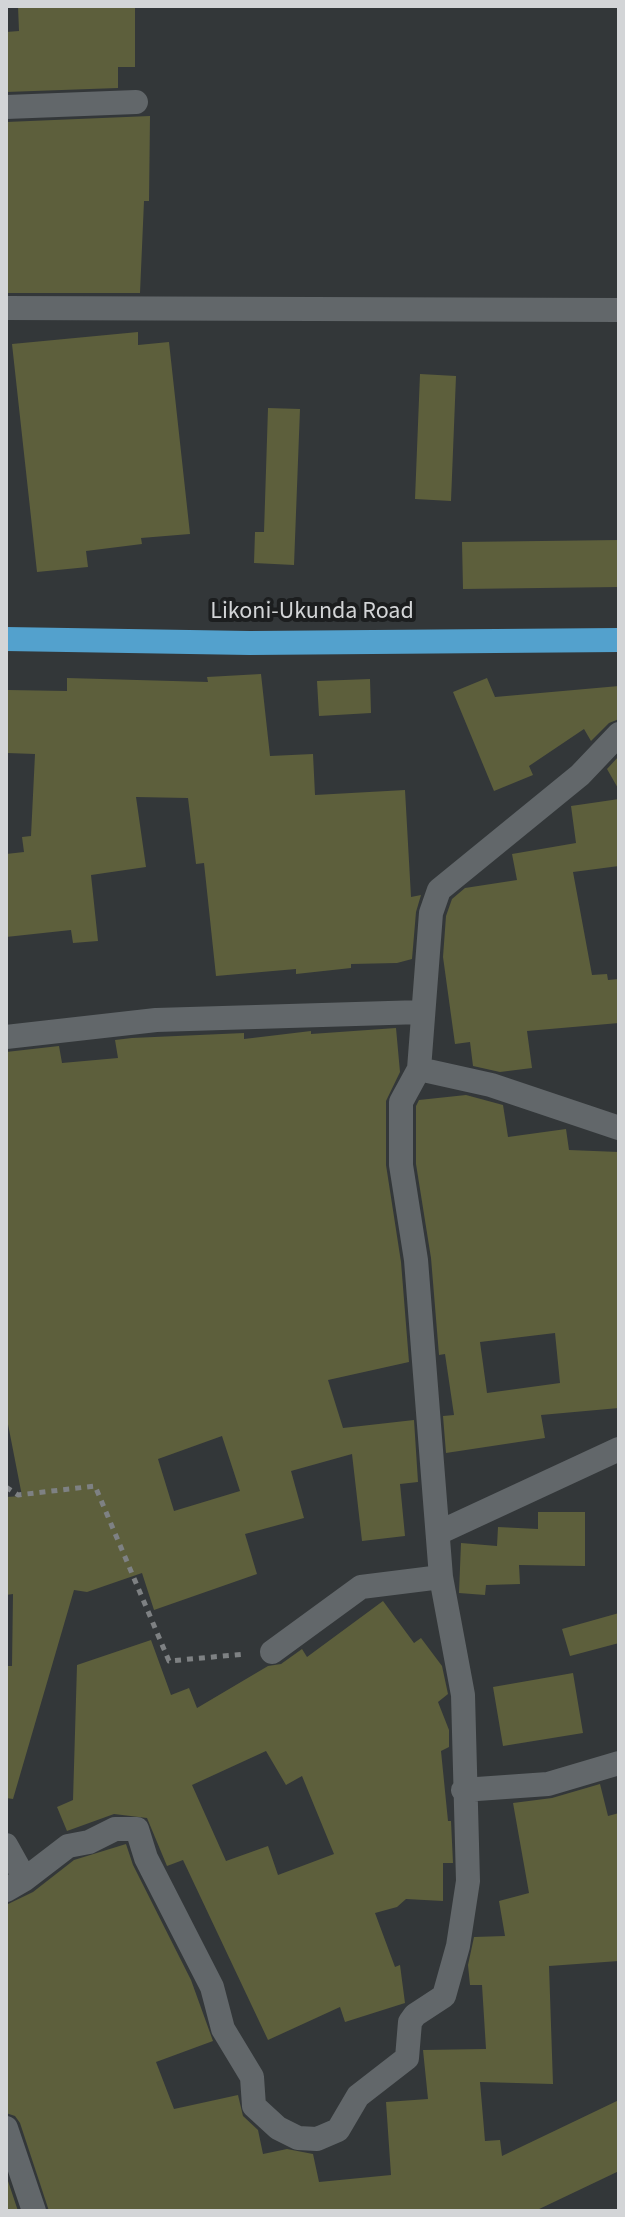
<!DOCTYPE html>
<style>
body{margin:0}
#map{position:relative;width:625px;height:2217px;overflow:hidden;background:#333739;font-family:"Source Sans 3",sans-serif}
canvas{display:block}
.frame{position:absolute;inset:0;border:8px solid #d3d5d7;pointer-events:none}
</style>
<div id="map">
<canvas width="625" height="2217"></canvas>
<div class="frame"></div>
</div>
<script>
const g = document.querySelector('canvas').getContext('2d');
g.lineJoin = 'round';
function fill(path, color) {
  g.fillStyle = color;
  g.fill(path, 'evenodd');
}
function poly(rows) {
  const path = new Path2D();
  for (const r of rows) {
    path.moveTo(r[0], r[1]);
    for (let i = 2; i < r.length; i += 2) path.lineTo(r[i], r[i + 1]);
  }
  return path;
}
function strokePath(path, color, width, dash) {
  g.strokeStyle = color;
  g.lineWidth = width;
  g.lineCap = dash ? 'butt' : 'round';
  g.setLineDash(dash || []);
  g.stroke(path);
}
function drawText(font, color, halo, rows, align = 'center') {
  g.font = font + ' "Source Sans 3",sans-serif';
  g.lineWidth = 8;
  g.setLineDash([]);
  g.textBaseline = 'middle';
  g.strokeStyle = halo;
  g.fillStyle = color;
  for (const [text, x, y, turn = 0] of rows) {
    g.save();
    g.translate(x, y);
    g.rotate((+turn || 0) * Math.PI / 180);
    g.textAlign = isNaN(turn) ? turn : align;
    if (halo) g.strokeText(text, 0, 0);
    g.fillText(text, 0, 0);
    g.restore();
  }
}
fill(poly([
 [18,6,135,6,135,67,118,67,118,88,6,92,6,32,19,31],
 [150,116,149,201,144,201,140,293,6,293,6,122],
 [138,332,138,345,169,342,190,534,141,538,142,544,86,551,88,567,37,572,12,344],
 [420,374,456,376,451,501,415,499],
 [268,408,300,409,294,565,254,563,255,532,264,532],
 [619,540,619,587,463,589,462,542],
 [261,674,270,756,313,754,315,795,405,790,411,897,421,895,416,912,412,959,397,963,351,964,351,968,296,974,296,969,216,976,204,863,196,864,188,798,136,797,146,867,91,875,98,941,73,943,71,930,6,937,6,854,24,852,22,837,31,836,35,754,7,753,8,690,67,691,67,678,208,682,207,677],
 [487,678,495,697,619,686,619,719,609,723,591,741,584,729,529,766,533,775,494,791,453,692],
 [370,679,371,713,319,716,317,681],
 [619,756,619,790,607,769],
 [619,799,619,866,573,872,592,975,607,974,608,980,619,979,619,1023,527,1031,532,1068,500,1072,473,1066,470,1042,455,1044,443,957,446,916,452,899,465,888,517,880,512,854,576,843,571,806],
 [396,1028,400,1072,386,1101,386,1165,401,1262,409,1362,328,1380,343,1428,414,1420,418,1482,400,1484,405,1536,362,1541,352,1454,291,1471,304,1518,245,1534,257,1574,154,1610,142,1573,87,1592,74,1590,13,1799,6,1798,6,1666,12,1666,13,1594,6,1595,6,1497,22,1496,6,1414,6,1052,59,1046,62,1063,118,1058,115,1040,132,1038,244,1033,244,1039,311,1031,311,1034],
 [222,1436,240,1491,174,1511,158,1459],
 [466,1095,503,1105,508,1137,566,1129,569,1150,619,1152,619,1408,541,1415,545,1438,446,1453,443,1416,454,1415,445,1354,439,1355,431,1258,416,1164,416,1106,419,1100],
 [555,1333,560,1383,487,1393,480,1342],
 [538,1512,585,1512,585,1566,519,1565,520,1584,486,1585,485,1595,459,1593,461,1543,497,1546,498,1527,538,1529],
 [383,1601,414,1643,421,1638,442,1666,448,1694,438,1702,449,1730,449,1747,441,1751,448,1821,451,1821,453,1863,443,1863,443,1901,406,1899,397,1907,375,1913,395,1967,400,1965,405,2003,345,2022,340,2007,268,2040,183,1860,167,1866,147,1818,114,1814,67,1831,57,1807,73,1800,77,1665,151,1640,171,1695,189,1688,197,1708,268,1666,281,1664,302,1649,307,1657],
 [266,1751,286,1785,302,1776,334,1854,278,1875,268,1846,226,1861,192,1785],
 [619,1613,619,1643,570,1656,562,1629],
 [573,1673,583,1733,503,1746,493,1687],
 [600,1784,608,1816,619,1813,619,1961,549,1966,553,2084,480,2082,485,2141,500,2140,502,2156,619,2100,619,2171,535,2211,49,2211,20,2123,15,2116,6,2113,6,1905,33,1892,74,1860,126,1844,133,1865,191,1980,213,2041,156,2062,174,2109,238,2095,243,2116,258,2130,263,2154,287,2149,313,2154,319,2182,391,2175,386,2102,428,2099,423,2050,486,2049,482,1985,470,1985,468,1965,474,1937,505,1936,499,1901,529,1893,513,1803,552,1798],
 [6,2175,18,2211,6,2211]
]), '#5d5f3c');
strokePath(poly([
 [6,1487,18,1495,95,1486,169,1661,245,1654]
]), '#7e8183', 5, [6, 6]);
strokePath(poly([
 [6,107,136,102],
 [6,308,619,310],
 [6,1037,156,1020,422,1012],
 [419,1069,491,1085,619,1128],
 [438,1533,619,1449],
 [272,1652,361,1587,441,1577],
 [463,1790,548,1784,619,1763],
 [6,1845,25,1879,6,1890],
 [25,1879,68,1846,89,1842,115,1829,137,1829,146,1858,212,1987,223,2029,252,2077,254,2106,278,2128,298,2138,317,2139,338,2130,358,2096,407,2058,410,2022,415,2015,444,1996,458,1946,468,1881,463,1695,441,1577,416,1260,401,1165,401,1102,419,1069,431,913,439,890,580,775,619,734],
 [6,2128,34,2211]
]), '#62676a', 24);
strokePath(poly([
 [6,639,250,643,619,640]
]), '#53a1cd', 24);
drawText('24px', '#d3d5d7', '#1c1e1f', [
 ["Likoni-Ukunda Road",312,613]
]);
</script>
